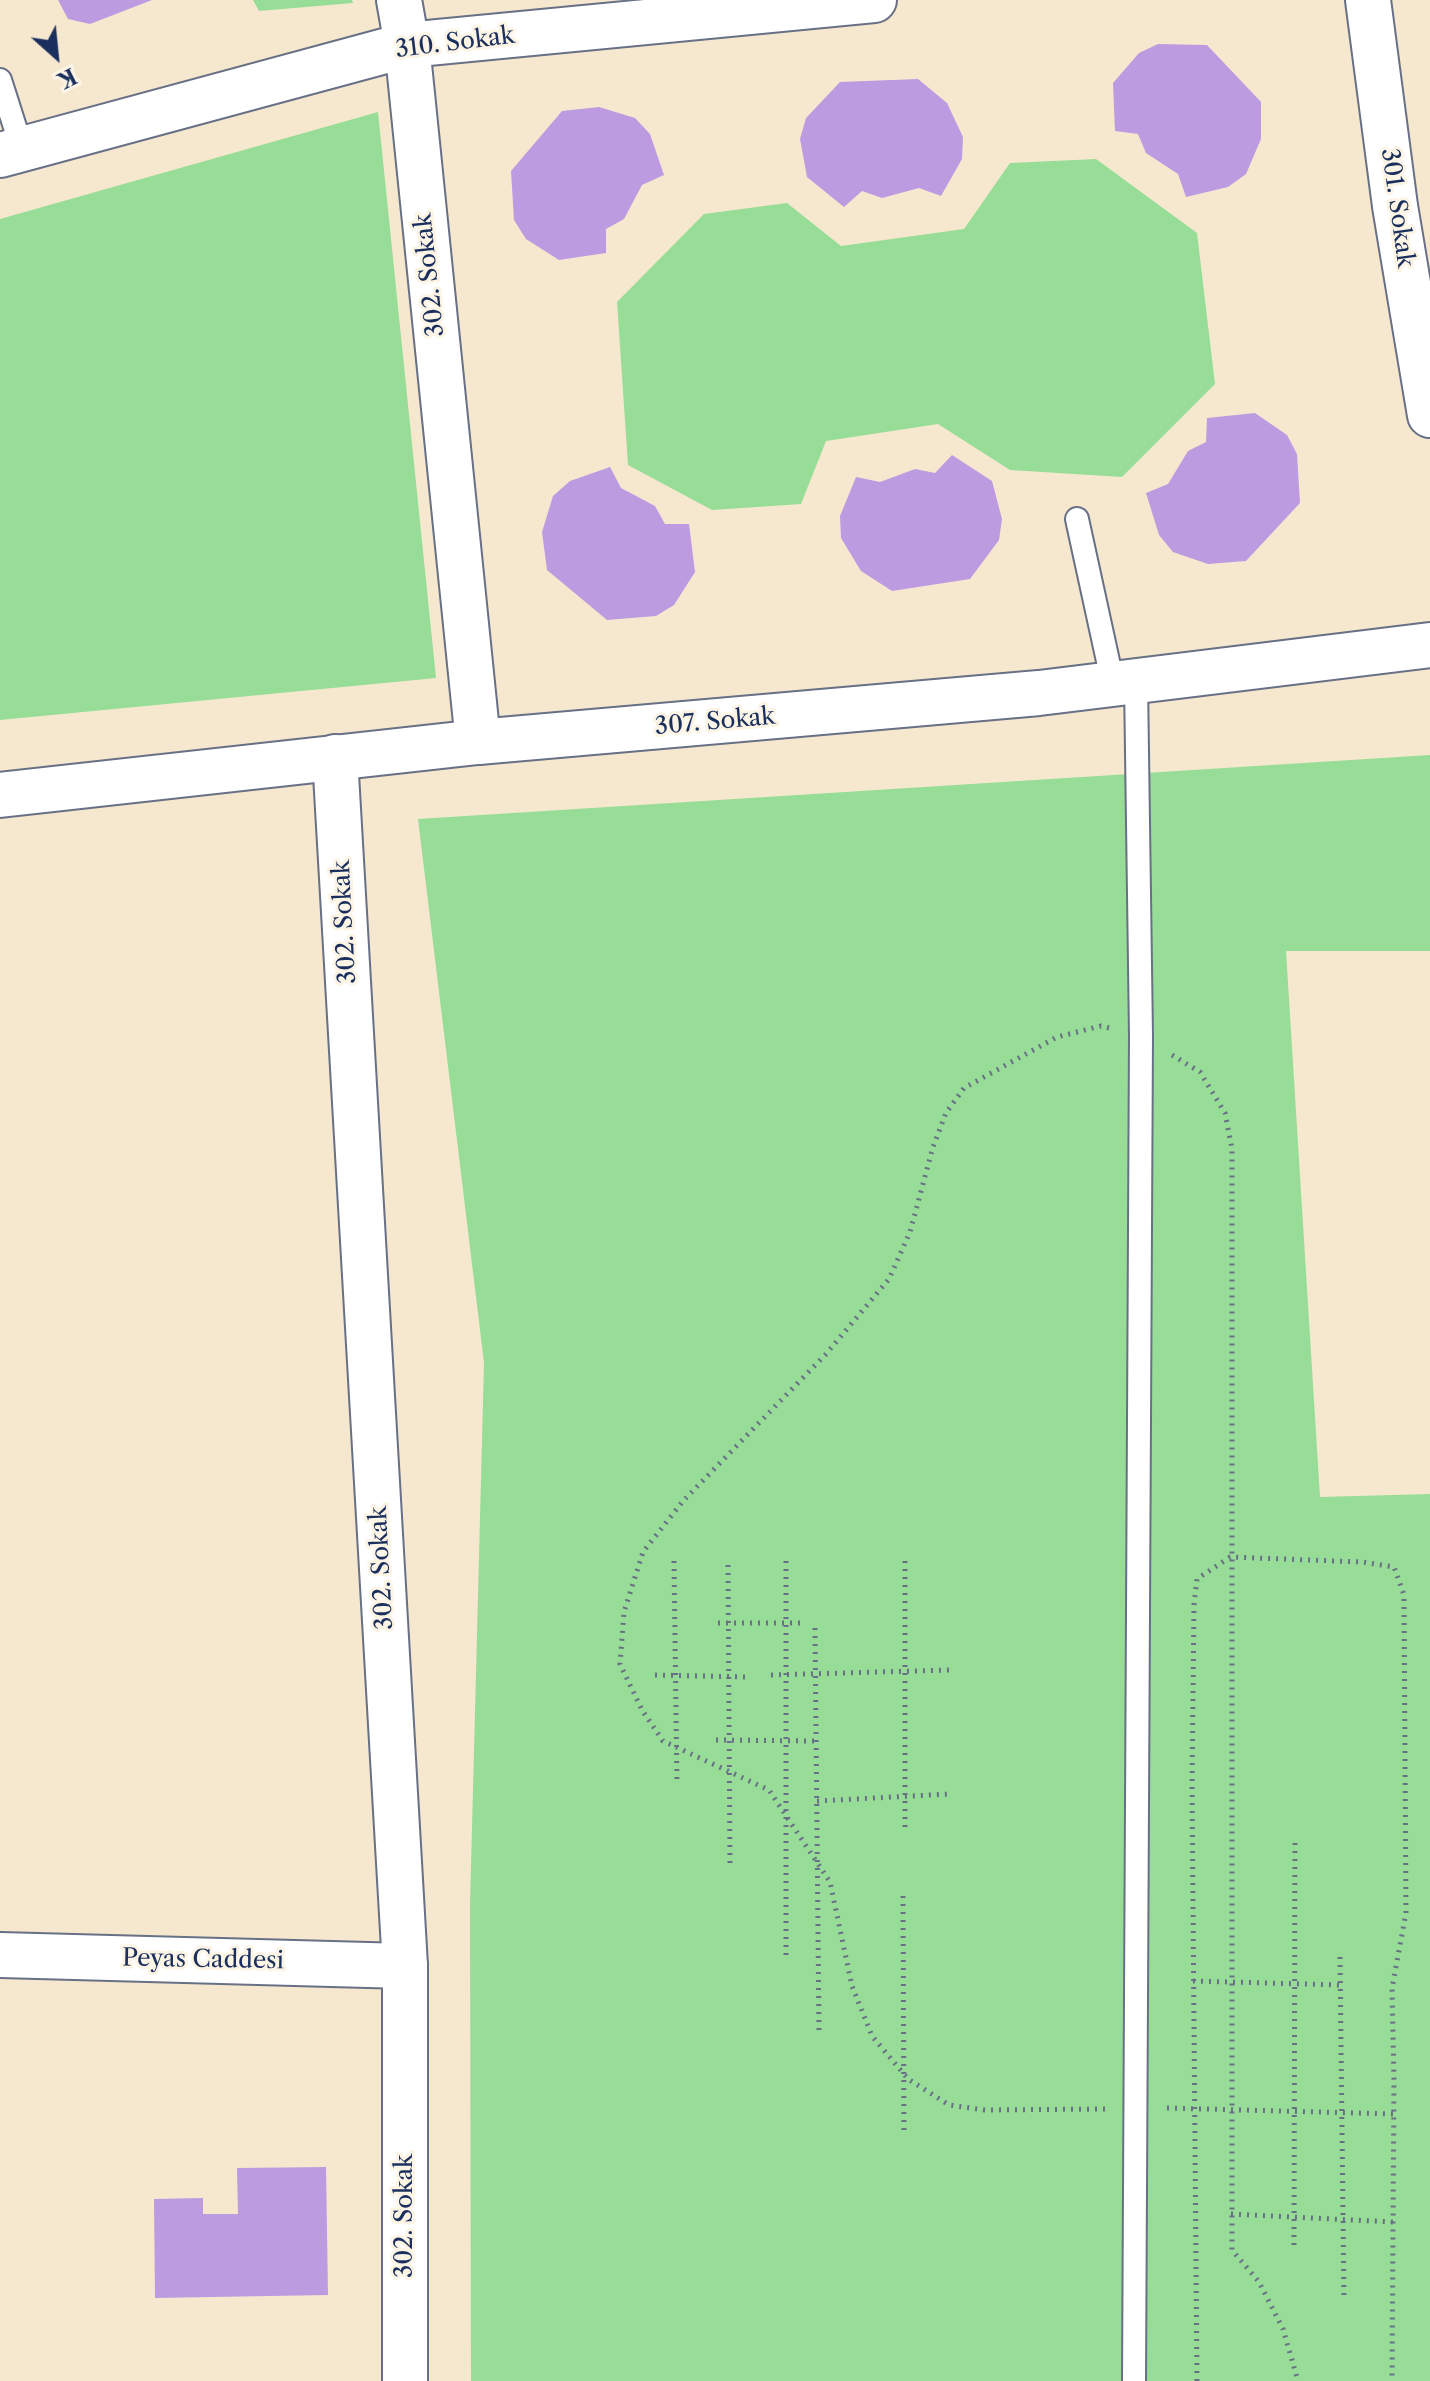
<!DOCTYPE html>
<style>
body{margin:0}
#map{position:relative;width:1430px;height:2381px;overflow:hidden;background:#f6e8cf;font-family:"Libre Caslon Text",serif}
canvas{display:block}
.north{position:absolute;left:16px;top:16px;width:80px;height:80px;-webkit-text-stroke:6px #fcf5e5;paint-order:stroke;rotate:153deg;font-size:22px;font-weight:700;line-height:32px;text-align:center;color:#1b2f5e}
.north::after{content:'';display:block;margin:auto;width:28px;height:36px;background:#1b2f5e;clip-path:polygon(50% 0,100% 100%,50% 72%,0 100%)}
</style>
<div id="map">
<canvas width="1430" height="2381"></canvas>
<div class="north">K</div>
</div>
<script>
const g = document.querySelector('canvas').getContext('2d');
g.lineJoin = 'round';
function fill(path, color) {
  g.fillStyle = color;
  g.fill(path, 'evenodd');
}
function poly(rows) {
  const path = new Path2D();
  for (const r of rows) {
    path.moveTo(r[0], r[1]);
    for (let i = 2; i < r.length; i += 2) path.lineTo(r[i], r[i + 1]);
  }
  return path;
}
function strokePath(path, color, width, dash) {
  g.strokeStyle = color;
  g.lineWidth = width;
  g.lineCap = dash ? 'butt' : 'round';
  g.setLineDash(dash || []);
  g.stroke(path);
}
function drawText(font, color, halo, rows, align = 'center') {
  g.font = font + ' "Libre Caslon Text",serif';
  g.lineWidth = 6;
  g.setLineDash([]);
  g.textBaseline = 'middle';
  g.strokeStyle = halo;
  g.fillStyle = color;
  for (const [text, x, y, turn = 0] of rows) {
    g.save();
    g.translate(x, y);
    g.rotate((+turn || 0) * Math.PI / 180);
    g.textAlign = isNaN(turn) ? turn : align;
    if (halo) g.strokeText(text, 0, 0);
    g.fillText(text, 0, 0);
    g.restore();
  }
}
fill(poly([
 [253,0,352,0,353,3,259,11],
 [378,112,436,678,0,720,0,219],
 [1096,159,1197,233,1215,384,1122,477,1010,470,938,424,826,441,801,504,712,510,628,465,617,302,704,214,787,203,841,246,964,229,1010,163],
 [1430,755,1430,951,1286,951,1320,1497,1430,1494,1430,2381,471,2381,470,1905,484,1363,418,819]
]), '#97dd97');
fill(poly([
 [58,0,152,0,90,24,68,19],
 [1158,44,1207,45,1261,102,1261,139,1246,174,1228,187,1186,197,1178,174,1146,153,1138,134,1115,131,1113,83,1139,53],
 [918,79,947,103,963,137,962,159,941,196,919,188,882,198,862,191,844,207,807,177,800,139,806,118,840,82],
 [599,107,635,118,650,134,664,175,642,185,624,219,606,229,606,253,559,260,526,239,514,220,511,171,562,111],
 [1255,413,1287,435,1297,454,1300,503,1246,561,1208,564,1173,552,1159,535,1146,493,1168,484,1188,451,1206,442,1207,418],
 [952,455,992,481,1002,519,999,540,970,579,892,591,861,571,841,538,840,516,856,477,880,482,915,469,935,473],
 [610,467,621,488,655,506,665,524,689,524,695,572,674,605,656,616,607,620,547,570,542,532,553,496,570,481],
 [326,2167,328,2295,155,2298,154,2199,203,2198,203,2214,238,2214,237,2168]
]), '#bc9be1');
const service = poly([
 [0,80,22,149],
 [1077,519,1113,684],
 [1134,2381,1141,1036,1136,681]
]);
const minor = poly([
 [399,0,407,45,478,742],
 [1368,0,1395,206,1430,415],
 [0,155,407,45,874,0],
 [335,757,405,1966,405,2381]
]);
const tertiary = poly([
 [0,795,478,742,1039,693,1430,645],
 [0,1955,405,1966]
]);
strokePath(service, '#687086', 26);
strokePath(minor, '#687086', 48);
strokePath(tertiary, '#687086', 48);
strokePath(poly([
 [1172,1055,1200,1072,1225,1113,1232,1149,1232,2250,1259,2282,1283,2329,1298,2381],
 [674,1561,677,1785],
 [786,1561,786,1961],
 [905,1561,905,1828],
 [728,1565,730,1865],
 [718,1623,805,1623],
 [815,1628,819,2032],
 [655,1675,747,1677],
 [771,1675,949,1670],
 [716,1740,816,1741],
 [817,1801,950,1794],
 [903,1896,904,2131],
 [1340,1957,1344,2300],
 [1193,1981,1340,1985],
 [1167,2108,1394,2114],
 [1105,2109,985,2110,949,2105,908,2079,872,2036,852,1986,830,1882,769,1790,663,1741,642,1710,620,1664,624,1612,643,1552,683,1501,826,1354,889,1279,910,1232,933,1147,946,1113,964,1088,1057,1037,1101,1026,1109,1028],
 [1231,2214,1393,2222],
 [1294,2245,1295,1839],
 [1197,2381,1192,1785,1194,1605,1197,1579,1230,1557,1363,1562,1394,1567,1404,1595,1406,1913,1392,1988,1394,2080,1392,2381]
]), '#687086', 5, [2, 6]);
strokePath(service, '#fff', 22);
strokePath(minor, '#fff', 44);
strokePath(tertiary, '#fff', 44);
drawText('24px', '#1b2f5e', '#fcf5e5', [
 ["310. Sokak",455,43,-7],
 ["301. Sokak",1397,208,82],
 ["302. Sokak",430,275,-96],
 ["307. Sokak",715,722,-5],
 ["302. Sokak",345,922,-93],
 ["302. Sokak",382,1568,-93],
 ["Peyas Caddesi",203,1960,1],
 ["302. Sokak",405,2216,-90]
]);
</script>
